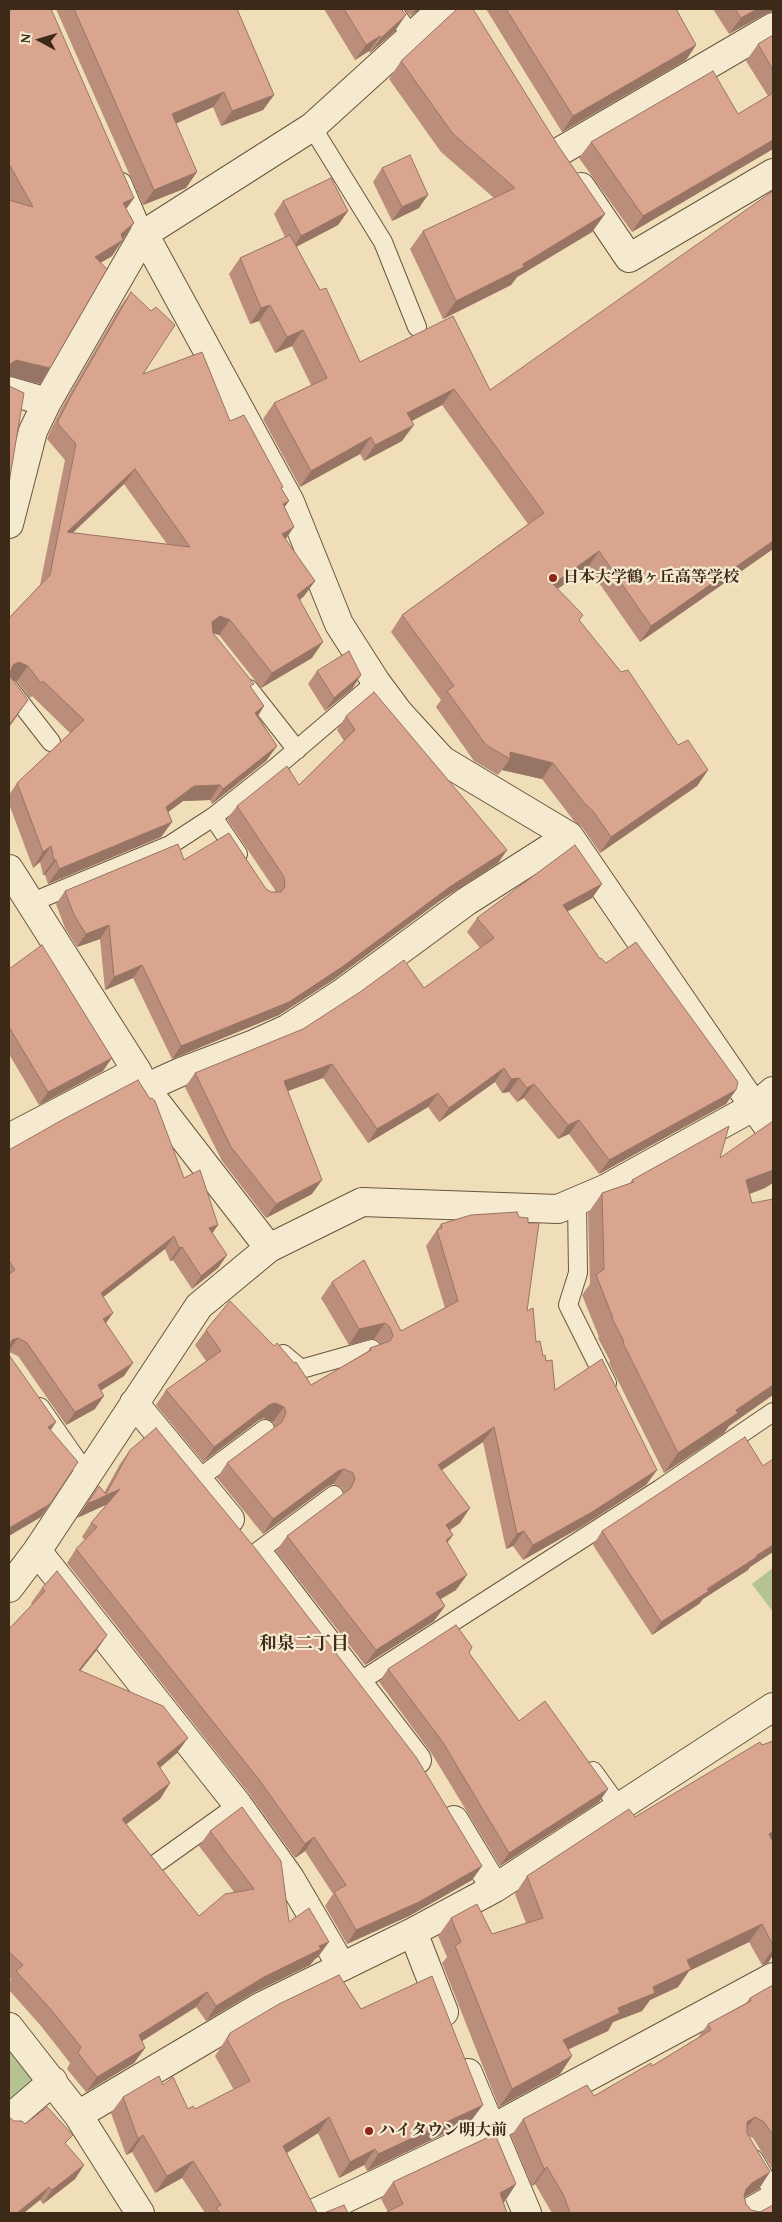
<!DOCTYPE html>
<meta charset="utf-8">
<style>
body{margin:0}
#map{position:relative;width:782px;height:2222px;overflow:hidden;background:#efdeb7;font-family:"Gentium Book Plus",serif}
canvas{display:block}
.frame{position:absolute;inset:0;border:10px solid #3c2917;pointer-events:none}
.north{position:absolute;left:15px;top:15px;width:50px;height:50px;-webkit-text-stroke:4px #f5ead0;paint-order:stroke;rotate:276deg;font-size:14px;font-weight:700;line-height:20px;text-align:center;color:#3c2917}
.north::after{content:'';display:block;margin:auto;width:18px;height:22px;background:#3c2917;clip-path:polygon(50% 0,100% 100%,50% 72%,0 100%)}
</style>
<div id="map">
<canvas width="782" height="2222"></canvas>
<div class="frame"></div>
<div class="north">N</div>
</div>
<script>
const g = document.querySelector('canvas').getContext('2d');
g.lineJoin = 'round';
function fill(path, color) {
  g.fillStyle = color;
  g.fill(path, 'evenodd');
}
function poly(rows) {
  const path = new Path2D();
  for (const r of rows) {
    path.moveTo(r[0], r[1]);
    for (let i = 2; i < r.length; i += 2) path.lineTo(r[i], r[i + 1]);
  }
  return path;
}
function strokePath(path, color, width, dash) {
  g.strokeStyle = color;
  g.lineWidth = width;
  g.lineCap = dash ? 'butt' : 'round';
  g.setLineDash(dash || []);
  g.stroke(path);
}
function drawText(font, color, halo, rows, align = 'center') {
  g.font = font + ' "Gentium Book Plus","Noto Serif JP",serif';
  g.lineWidth = 4.5;
  g.setLineDash([]);
  g.textBaseline = 'middle';
  g.strokeStyle = halo;
  g.fillStyle = color;
  for (const [text, x, y, turn = 0] of rows) {
    g.save();
    g.translate(x, y);
    g.rotate((+turn || 0) * Math.PI / 180);
    g.textAlign = isNaN(turn) ? turn : align;
    if (halo) g.strokeText(text, 0, 0);
    g.fillText(text, 0, 0);
    g.restore();
  }
}
fill(poly([
 [773,1568,773,1612,752,1584],
 [9,2043,38,2079,9,2106]
]), '#b5c291');
const service = poly([
 [392,9,411,35],
 [312,127,383,242,417,327],
 [122,182,144,234],
 [9,688,51,742],
 [249,689,297,750],
 [213,817,238,854],
 [30,903,170,845,213,817,275,768,376,682],
 [577,1202,578,1273,568,1305,607,1383],
 [283,1354,301,1369,372,1349],
 [40,1407,88,1476],
 [198,1479,265,1429],
 [257,1552,334,1495],
 [359,1682,660,1489,773,1412],
 [593,1771,619,1807],
 [154,1865,238,1805],
 [754,2159,773,2192]
]);
const minor = poly([
 [557,153,773,27],
 [581,187,629,258,773,173],
 [144,234,290,502,339,624,376,682,399,713,442,760,569,836,773,1134],
 [9,391,47,402],
 [9,524,33,431,47,402,144,234,312,127,442,9],
 [9,869,137,1071,145,1088,269,1248],
 [145,1088,183,1071,254,1044,287,1029,342,993,467,901,569,836],
 [9,1138,137,1071],
 [134,1403,230,1519],
 [37,1551,238,1805,290,1878,342,1967],
 [265,1562,417,1760],
 [9,1588,37,1551,199,1306,269,1248,362,1202,558,1209,605,1189,755,1106,773,1091],
 [454,1820,495,1888],
 [413,1932,444,2012],
 [9,2027,78,2115,140,2213],
 [468,2073,527,2213],
 [78,2115,260,2007,413,1932,495,1888,773,1707],
 [9,2119,53,2081],
 [315,2213,491,2129,773,1977],
 [748,2213,773,2199]
]);
strokePath(service, '#69563f', 20);
strokePath(minor, '#69563f', 30);
strokePath(service, '#f5ead0', 18);
strokePath(minor, '#f5ead0', 28);
fill(poly([
 [9,9,134,198,126,209,134,223,112,256,100,263,50,368,40,384,10,200,9,199],
 [56,9,237,9,274,95,263,110,221,126,213,107,176,123,186,188,143,205],
 [324,9,401,9,395,31,370,53,369,51,355,60],
 [404,9,420,9,411,16],
 [486,9,676,9,696,45,686,60,562,132],
 [713,9,773,9,773,12,765,14,729,34],
 [773,35,773,149,632,232,579,158,591,142,738,114,768,96,746,61,758,44],
 [401,61,557,144,605,214,592,232,517,277,511,285,443,319,410,249,423,231,494,198,441,152,389,79],
 [382,168,419,208,392,221,373,182],
 [283,201,348,211,338,225,296,247,360,362,490,390,773,549,640,642,588,567,557,589,579,620,678,745,708,770,697,786,600,853,582,827,574,821,542,779,502,770,498,775,474,761,436,707,441,700,391,632,402,615,528,524,442,405,412,421,402,441,364,461,360,454,300,487,263,419,274,403,311,385,292,346,275,353,259,321,250,324,229,274,240,258,285,237,274,214],
 [131,292,143,374,230,421,283,487,281,489,284,508,285,539,315,581,304,596,300,600,312,658,261,688,219,635,213,633,264,706,258,716,277,746,266,761,212,804,210,800,183,801,168,812,172,822,161,837,48,884,45,875,43,875,40,862,33,868,9,804,9,795,17,783,70,733,32,696,30,698,17,681,13,679,17,716,9,727,9,618,40,585,65,460,47,439,48,436,61,409,120,307],
 [124,484,167,544,72,533],
 [317,671,361,675,352,689,325,711,308,684],
 [346,716,507,850,498,863,441,900,333,980,279,1015,172,1059,133,978,105,990,100,939,77,947,65,928,56,904,65,891,184,860,266,889,271,892,275,892,275,890,227,819,237,806,299,785,344,741,337,730],
 [602,884,592,898,567,912,600,959,606,963,736,1090,726,1104,599,1174,569,1134,558,1139,524,1098,517,1102,509,1092,502,1093,495,1082,439,1122,428,1107,368,1143,323,1078,288,1091,312,1194,266,1218,222,1161,185,1087,195,1073,424,988,480,948,467,932,477,918],
 [9,969,103,1071,39,1105,9,1054],
 [9,1150,184,1178,218,1225,212,1233,227,1255,218,1268,192,1289,173,1260,170,1261,165,1249,103,1297,106,1323,124,1376,101,1390,95,1409,66,1425,18,1356,9,1352],
 [720,1158,765,1188,750,1194,729,1426,724,1433,664,1473,609,1363,610,1361,598,1338,599,1337,582,1295,590,1284,588,1213,602,1193,630,1183,632,1180],
 [519,1217,528,1223,527,1311,536,1342,543,1356,546,1361,555,1390,657,1470,646,1485,581,1527,523,1560,513,1546,506,1549,483,1442,442,1470,460,1523,450,1530,453,1535,447,1542,456,1590,441,1599,445,1606,434,1621,365,1665,276,1551,287,1536,344,1493,342,1488,333,1484,328,1486,263,1534,217,1478,227,1463,275,1427,273,1422,264,1418,259,1420,203,1462,156,1405,166,1390,206,1361,195,1345,206,1330,311,1385,368,1351,370,1348,381,1345,380,1342,374,1339,349,1345,321,1298,332,1282,401,1331,445,1308,426,1246,441,1224],
 [130,1450,482,1866,472,1880,409,1916,347,1944,325,1906,333,1894,305,1851,295,1858,250,1795,67,1563,76,1549,85,1540,82,1537,91,1523,107,1504,77,1518,99,1486,104,1493,120,1464],
 [773,1459,773,1552,750,1567,748,1570,703,1599,699,1604,652,1635,593,1545,602,1531,763,1466],
 [42,1588,107,1635,96,1651,80,1671,177,1753,160,1768,170,1783,160,1799,126,1824,199,1916,234,1892,199,1846,210,1831,289,1922,318,1957,315,1959,310,1965,253,1993,206,2021,196,2007,142,2041,145,2048,134,2063,86,2092,67,2069,70,2063,41,2026,9,1990,9,1982,11,1979,9,1977,9,1629,32,1605,31,1603],
 [469,1653,519,1721,608,1789,599,1802,500,1866,432,1754,379,1682,388,1669],
 [773,1741,773,1840,772,1840,773,1842,773,1955,768,1963,762,1965,749,1942,689,1971,678,1987,650,2000,642,2011,613,2022,608,2031,568,2049,572,2056,560,2074,499,2107,442,1963,447,1957,438,1936,451,1918,492,1934,526,1923,515,1894,527,1876,635,1817,762,1745],
 [773,1985,773,2170,753,2138,748,2136,759,2189,744,2197,746,2204,751,2210,760,2212,773,2213,552,2213,535,2184,532,2186,511,2136,523,2119,594,2096,652,2066,697,2039,708,2024,746,2003,750,1998],
 [361,2009,471,2121,367,2171,364,2165,339,2178,318,2133,287,2153,317,2213,205,2213,182,2178,155,2193,132,2152,126,2155,111,2113,123,2097,163,2085,188,2109,195,2109,234,2090,215,2056,230,2033],
 [14,2121,25,2124,66,2144,84,2165,75,2179,43,2204,40,2200],
 [393,2182,516,2184,505,2201,503,2202,388,2212,381,2199]
]), '#bb8e7b');
fill(poly([
 [416,9,420,9,411,16],
 [757,9,773,9,773,12,765,14,729,34,741,18],
 [406,15,395,31,370,53,381,38],
 [380,36,369,51,355,60,366,45],
 [696,45,686,60,562,132,573,116],
 [224,92,213,107,162,130,172,114],
 [274,95,263,110,221,126,232,111],
 [773,140,773,149,632,232,643,216],
 [197,172,186,188,143,205,154,190],
 [428,195,419,208,392,221,402,207],
 [134,198,123,213,123,203],
 [348,211,338,225,292,249,301,236],
 [605,214,592,232,517,277,511,285,443,319,456,301,523,264],
 [134,223,123,239,116,244,123,240,112,256,84,273,95,257,121,234],
 [270,305,259,321,250,324,261,308],
 [303,330,292,346,275,353,287,337],
 [16,360,50,368,40,384,9,376,9,365],
 [454,389,442,405,396,429,407,413],
 [414,425,402,441,364,461,375,445],
 [371,437,360,454,300,487,311,471],
 [135,469,124,484,57,548,67,532],
 [289,501,278,516,283,504],
 [294,527,283,543,282,534],
 [773,541,773,549,640,642,651,626],
 [599,551,588,567,541,601,553,584],
 [315,581,304,596,286,611,297,595],
 [220,616,230,620,219,635,209,632,212,622],
 [323,642,312,658,261,688,272,673],
 [19,662,28,666,17,681,9,678,9,671,13,665],
 [361,675,352,689,325,711,334,698],
 [28,700,17,716,9,727,9,725],
 [264,706,254,722,255,713],
 [277,746,266,761,212,804,223,789],
 [510,752,553,763,542,779,502,770,510,759],
 [708,770,697,786,600,853,611,837],
 [220,785,210,800,183,801,155,822,166,807,194,786],
 [172,822,161,837,48,884,59,869],
 [51,846,40,862,33,868,43,852],
 [507,850,498,863,441,900,333,980,279,1015,172,1059,181,1046,451,886],
 [54,860,56,860,45,875,43,875],
 [602,884,592,898,553,919,563,905],
 [109,925,100,939,77,947,86,934],
 [142,965,133,978,105,990,114,977],
 [112,1058,103,1071,39,1105,48,1092],
 [332,1064,323,1078,274,1096,284,1081],
 [504,1068,495,1082,439,1122,449,1108],
 [519,1078,509,1092,502,1093,511,1079],
 [534,1084,524,1098,517,1102,527,1088],
 [736,1090,726,1104,599,1174,609,1160],
 [438,1093,428,1107,368,1143,377,1129],
 [579,1120,569,1134,558,1139,568,1125],
 [773,1170,773,1183,765,1188,732,1200,746,1180],
 [322,1180,312,1194,266,1218,276,1204],
 [218,1225,209,1238,209,1228],
 [174,1236,165,1249,92,1306,101,1293],
 [182,1247,173,1260,170,1261,179,1248],
 [227,1255,218,1268,192,1289,201,1276],
 [113,1313,104,1326,103,1319],
 [385,1323,374,1339,349,1345,359,1329],
 [18,1338,9,1351,9,1345,12,1340],
 [133,1363,124,1376,89,1398,98,1385],
 [773,1385,773,1395,729,1426,724,1433,664,1473,678,1453,736,1410],
 [104,1396,95,1409,66,1425,75,1412],
 [275,1403,284,1407,273,1422,264,1418,259,1420,203,1462,214,1447,269,1405],
 [56,1422,47,1436,48,1427],
 [494,1427,483,1442,427,1480,438,1465],
 [344,1469,333,1484,328,1486,263,1534,273,1519,338,1471],
 [657,1470,646,1485,581,1527,523,1560,533,1545],
 [120,1489,110,1503,77,1518,87,1504],
 [50,1504,41,1517,9,1536,9,1528],
 [470,1508,460,1523,435,1540,446,1525],
 [524,1531,513,1546,506,1549,517,1534],
 [453,1535,442,1550,446,1540],
 [773,1545,773,1552,750,1567,748,1570,703,1599,699,1604,652,1635,661,1622,756,1556],
 [467,1575,456,1590,425,1608,436,1593],
 [445,1606,434,1621,365,1665,376,1650],
 [107,1635,96,1651,68,1686,79,1670],
 [188,1738,177,1753,146,1779,157,1763],
 [170,1783,160,1799,112,1835,122,1819],
 [608,1789,599,1802,500,1866,509,1853],
 [773,1831,773,1840,756,1852,769,1834],
 [314,1837,305,1851,295,1858,305,1844],
 [482,1866,472,1880,409,1916,347,1944,356,1930],
 [762,1924,749,1942,689,1971,678,1987,650,2000,642,2011,613,2022,608,2031,550,2058,563,2040,653,1987,687,1960],
 [329,1942,318,1957,315,1959,310,1965,253,1993,206,2021,216,2006,264,1977,319,1946],
 [773,1949,773,1955,768,1963,762,1965],
 [207,1992,196,2007,128,2050,139,2035],
 [145,2048,134,2063,86,2092,97,2077],
 [572,2056,560,2074,499,2107,512,2089],
 [483,2105,471,2121,367,2171,378,2154],
 [329,2117,318,2133,272,2162,283,2146],
 [755,2117,743,2133,747,2122],
 [143,2135,132,2152,126,2155,138,2139],
 [375,2149,364,2165,339,2178,350,2162],
 [193,2161,182,2178,155,2193,167,2176],
 [84,2165,75,2179,43,2204,52,2190],
 [547,2167,535,2184,532,2186,544,2169],
 [770,2172,759,2189,740,2200,746,2189,752,2183],
 [516,2184,505,2201,488,2210,500,2193],
 [49,2187,40,2200,24,2213,17,2213]
]), '#987464');
const building = poly([
 [9,9,51,9,134,198,123,203,134,223,121,234,123,240,95,257,107,269,50,368,16,360,9,365,9,200,33,207,9,164,9,9],
 [74,9,237,9,274,95,232,111,224,92,172,114,197,172,154,190,74,9],
 [344,9,401,9,406,15,381,38,380,36,366,45,344,9],
 [457,9,473,9,557,144,605,214,523,264,524,267,456,301,423,231,515,188,453,134,401,61,457,9],
 [506,9,676,9,696,45,573,116,506,9],
 [735,9,757,9,741,18,735,9],
 [773,35,773,70,758,44,773,35],
 [713,71,738,114,773,93,773,140,643,216,591,142,713,71],
 [410,155,428,195,402,207,382,168,410,155],
 [331,178,348,211,301,236,283,201,331,178],
 [773,191,773,541,651,626,599,551,553,584,583,615,579,620,621,672,628,670,678,745,688,740,708,770,611,837,593,811,585,804,553,763,510,752,510,759,486,745,447,691,454,686,402,615,544,513,454,389,407,413,414,425,375,445,371,437,311,471,274,403,327,378,303,330,287,337,270,305,261,308,240,258,290,235,320,290,326,288,360,362,453,316,490,390,773,191],
 [131,292,151,311,156,307,175,325,143,374,202,352,230,421,244,415,283,487,281,488,289,501,283,504,294,527,282,534,315,581,297,595,323,642,272,673,230,620,220,616,212,622,213,633,254,684,250,686,264,706,255,713,277,746,223,789,220,785,194,786,166,807,172,822,59,869,56,860,54,860,51,846,43,852,17,783,84,720,43,681,41,683,28,666,19,662,13,665,9,675,28,700,9,725,9,618,50,575,76,444,58,424,58,421,72,394,131,292],
 [135,469,190,547,67,532,135,469],
 [9,386,24,393,9,483,9,386],
 [349,651,361,675,334,698,317,671,349,651],
 [374,692,507,850,451,886,342,967,289,1002,181,1046,142,965,114,977,109,925,86,934,74,915,65,891,178,844,184,860,229,833,266,889,271,892,281,892,285,887,284,877,237,806,287,766,299,785,355,730,346,716,374,692],
 [575,845,602,884,563,905,600,959,601,958,606,963,636,942,738,1082,736,1090,609,1160,579,1120,568,1125,534,1084,527,1088,519,1078,511,1079,504,1068,449,1108,438,1093,377,1129,332,1064,284,1081,322,1180,276,1204,231,1147,195,1073,303,1029,360,992,404,960,424,988,494,938,477,918,575,845],
 [42,945,112,1058,48,1092,9,1027,9,969,42,945],
 [138,1080,150,1099,152,1098,155,1101,184,1178,200,1170,218,1225,209,1228,227,1255,201,1276,182,1247,179,1248,174,1236,101,1293,113,1313,103,1319,133,1363,98,1385,104,1396,75,1412,27,1343,18,1338,12,1340,9,1347,9,1274,15,1270,9,1261,9,1150,62,1120,138,1080],
 [773,1121,773,1170,746,1180,752,1203,773,1199,773,1385,736,1410,738,1413,678,1453,623,1343,624,1342,612,1318,613,1318,596,1275,604,1269,602,1193,634,1182,632,1180,729,1126,720,1158,773,1121],
 [517,1212,519,1217,528,1218,528,1223,539,1223,527,1311,533,1308,536,1342,540,1341,543,1356,545,1355,546,1361,552,1360,555,1390,602,1359,657,1470,592,1512,533,1545,524,1531,517,1534,494,1427,438,1465,470,1508,446,1525,453,1535,446,1540,467,1575,436,1593,445,1606,376,1650,287,1536,351,1488,355,1479,353,1473,344,1469,338,1471,273,1519,227,1463,282,1422,286,1413,284,1407,275,1403,269,1405,214,1447,166,1390,221,1351,206,1330,230,1301,274,1346,277,1343,294,1363,296,1362,311,1385,371,1350,370,1348,390,1341,393,1336,390,1327,385,1323,359,1329,332,1282,364,1260,401,1331,458,1301,437,1230,442,1228,441,1224,471,1215,517,1212],
 [9,1353,9,1355,56,1422,48,1427,78,1462,50,1504,9,1528,9,1353],
 [156,1428,255,1548,416,1757,482,1866,419,1902,356,1930,334,1892,346,1885,314,1837,305,1844,260,1781,76,1549,97,1527,91,1523,120,1489,87,1504,99,1486,106,1494,130,1450,156,1428],
 [745,1437,763,1466,773,1459,773,1545,756,1556,757,1557,707,1589,709,1591,661,1622,602,1531,745,1437],
 [57,1571,107,1635,79,1670,163,1706,188,1738,157,1763,170,1783,122,1819,199,1916,225,1894,254,1889,210,1831,242,1807,281,1861,289,1922,309,1908,329,1942,319,1946,321,1949,264,1977,216,2006,207,1992,139,2035,145,2048,97,2077,78,2053,81,2047,52,2011,16,1971,23,1965,9,1952,9,1629,45,1591,42,1588,57,1571],
 [456,1625,472,1647,469,1653,519,1721,545,1701,608,1789,509,1853,442,1741,388,1669,456,1625],
 [773,1741,773,1831,769,1834,773,1842,773,1945,762,1924,687,1960,691,1969,653,1987,655,1993,618,2008,620,2013,563,2040,572,2056,512,2089,455,1946,461,1942,451,1918,477,1904,492,1934,543,1918,527,1876,629,1809,635,1817,760,1742,762,1745,773,1741],
 [339,1975,361,2009,432,1976,483,2105,378,2154,375,2149,350,2162,329,2117,283,2146,317,2213,220,2213,216,2208,221,2205,193,2161,167,2176,143,2135,138,2139,123,2097,159,2076,163,2085,173,2077,188,2109,193,2106,195,2109,250,2081,227,2039,230,2033,279,2004,339,1975],
 [773,1985,773,2135,764,2122,755,2117,747,2122,747,2133,770,2172,752,2183,746,2189,744,2196,746,2204,751,2210,760,2212,773,2205,773,2213,570,2213,564,2196,547,2167,544,2169,523,2119,587,2085,594,2096,651,2063,652,2066,711,2030,708,2024,751,2001,750,1998,773,1985],
 [47,2107,73,2135,65,2143,84,2165,52,2190,49,2187,17,2213,9,2213,9,2117,14,2121,22,2121,25,2124,47,2107],
 [495,2134,516,2184,500,2193,507,2213,385,2213,403,2204,393,2182,495,2134],
 [344,2205,348,2213,324,2213,344,2205]
]);
fill(building, '#d9a58f');
strokePath(building, '#987464', 1);
for (const [x, y, r, color] of [
 [553,578,5,"#8f2418"],
 [369,2131,5,"#8f2418"]
]) {
  const dot = new Path2D();
  dot.arc(x, y, r, 0, 2 * Math.PI);
  g.fillStyle = color;
  g.fill(dot);
  strokePath(dot, '#f5ead0', 2);
}
drawText('bold 16px', '#3c2917', '#f5ead0', [
 ["日本大学鶴ヶ丘高等学校",563,578],
 ["ハイタウン明大前",379,2131]
], 'left');
drawText('bold 18px', '#3c2917', '#f5ead0', [
 ["和泉二丁目",304,1644]
]);
</script>
